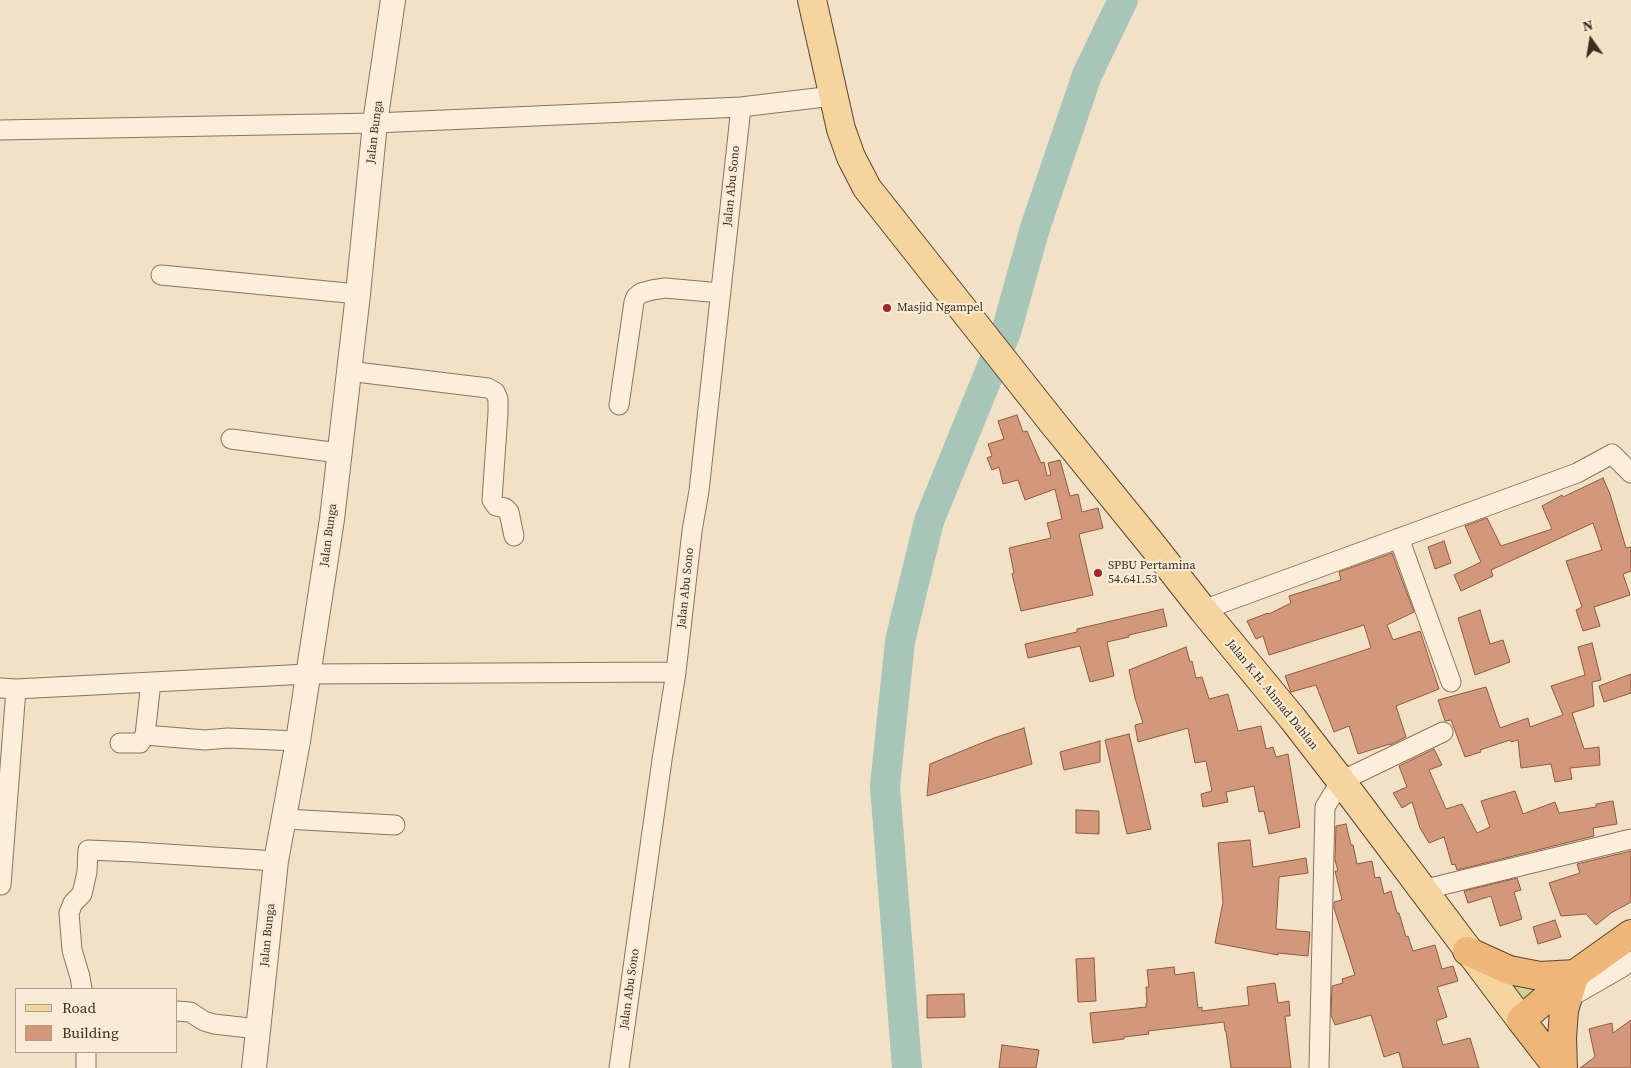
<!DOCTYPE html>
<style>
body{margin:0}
#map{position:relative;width:1631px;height:1068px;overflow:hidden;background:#f1e1c6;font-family:"Source Serif 4",serif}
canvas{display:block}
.legend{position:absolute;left:15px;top:988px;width:162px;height:65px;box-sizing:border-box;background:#f8ecd7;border:1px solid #ae9f8d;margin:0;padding:6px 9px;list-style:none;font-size:15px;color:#3e2c1f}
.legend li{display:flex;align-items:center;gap:10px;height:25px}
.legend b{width:25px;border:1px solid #ae9f8d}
.north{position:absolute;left:1566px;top:15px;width:50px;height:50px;-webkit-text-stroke:4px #f8ecd7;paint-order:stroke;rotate:347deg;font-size:14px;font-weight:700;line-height:20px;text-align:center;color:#3e2c1f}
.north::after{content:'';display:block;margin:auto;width:18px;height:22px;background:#3e2c1f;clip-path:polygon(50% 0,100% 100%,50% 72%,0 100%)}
</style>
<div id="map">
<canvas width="1631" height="1068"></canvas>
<ul class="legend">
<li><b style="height:6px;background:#f6d49d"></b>Road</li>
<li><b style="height:14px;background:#d2987a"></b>Building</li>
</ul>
<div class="north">N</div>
</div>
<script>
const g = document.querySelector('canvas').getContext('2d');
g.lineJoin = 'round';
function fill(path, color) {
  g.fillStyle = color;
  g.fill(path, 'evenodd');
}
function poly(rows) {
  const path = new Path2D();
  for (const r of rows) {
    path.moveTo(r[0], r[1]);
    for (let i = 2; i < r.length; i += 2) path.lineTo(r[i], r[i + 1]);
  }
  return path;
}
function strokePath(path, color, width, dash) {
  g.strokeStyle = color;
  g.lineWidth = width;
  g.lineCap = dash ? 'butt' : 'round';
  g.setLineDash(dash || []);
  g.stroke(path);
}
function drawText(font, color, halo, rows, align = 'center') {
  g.font = font + ' "Source Serif 4",serif';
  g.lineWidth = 4.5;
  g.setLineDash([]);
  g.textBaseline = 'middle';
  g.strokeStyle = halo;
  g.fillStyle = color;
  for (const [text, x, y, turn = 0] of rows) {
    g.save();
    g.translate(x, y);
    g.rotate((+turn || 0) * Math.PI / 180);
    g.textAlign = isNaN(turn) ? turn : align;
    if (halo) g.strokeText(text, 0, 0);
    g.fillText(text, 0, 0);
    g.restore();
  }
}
fill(poly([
 [1498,973,1549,984,1521,1002]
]), '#ced199');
strokePath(poly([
 [907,1068,885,786,900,641,929,521,1006,332,1035,228,1087,75,1123,0]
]), '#a8c5ba', 30);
const building = poly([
 [1017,415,1023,432,1027,431,1041,463,1044,462,1047,476,1051,475,1048,463,1060,460,1070,496,1078,494,1082,512,1098,508,1103,528,1079,534,1093,595,1021,611,1012,574,1014,573,1009,548,1051,538,1047,523,1062,519,1055,489,1025,500,1018,480,1003,484,999,467,992,470,987,458,992,456,988,444,1004,439,998,421,1017,415],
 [1603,478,1610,494,1626,548,1631,547,1631,571,1623,574,1630,595,1594,607,1600,626,1583,631,1576,610,1582,607,1566,561,1602,550,1593,523,1491,570,1493,576,1461,591,1454,575,1481,562,1465,526,1487,518,1501,546,1552,529,1542,506,1562,495,1563,497,1603,478],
 [1444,541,1451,563,1435,569,1428,547,1444,541],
 [1392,553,1414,612,1387,625,1393,640,1420,631,1439,689,1396,706,1406,737,1390,745,1390,744,1358,754,1349,726,1334,732,1316,685,1291,692,1285,676,1371,648,1364,625,1269,655,1263,636,1256,639,1247,621,1268,613,1269,614,1291,603,1289,596,1341,580,1339,572,1392,553],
 [1163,609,1167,626,1129,635,1129,637,1107,642,1114,676,1090,682,1080,646,1028,658,1025,644,1077,632,1077,629,1163,609],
 [1480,610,1490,644,1503,640,1510,662,1475,675,1458,618,1480,610],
 [1592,643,1601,680,1592,682,1594,706,1572,713,1584,749,1599,747,1600,765,1570,768,1572,779,1555,782,1551,764,1521,768,1518,740,1511,742,1510,740,1480,750,1481,752,1465,757,1451,720,1445,721,1438,700,1486,687,1500,728,1528,718,1530,727,1563,715,1551,686,1585,675,1578,647,1592,643],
 [1186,647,1190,662,1192,661,1196,678,1202,677,1209,699,1228,694,1238,731,1261,726,1266,749,1273,747,1276,757,1288,754,1300,827,1269,834,1264,811,1259,812,1254,786,1226,792,1228,802,1203,807,1201,794,1212,791,1206,761,1195,763,1188,728,1138,742,1135,725,1143,723,1135,698,1129,670,1186,647],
 [1631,674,1631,693,1604,702,1599,686,1631,674],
 [1024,728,1032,764,927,796,930,764,994,738,1024,728],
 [1129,734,1151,829,1127,834,1105,740,1129,734],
 [1100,741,1100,762,1064,770,1060,752,1100,741],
 [1434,749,1442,765,1429,770,1446,809,1462,804,1477,833,1490,827,1481,801,1515,791,1523,814,1555,802,1559,813,1596,807,1596,804,1613,801,1617,824,1593,828,1594,836,1457,870,1455,864,1452,865,1444,837,1429,843,1420,828,1412,802,1402,808,1393,793,1407,787,1399,766,1434,749],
 [1076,810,1099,811,1099,834,1076,833,1076,810],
 [1346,824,1351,845,1353,845,1357,864,1372,861,1375,878,1380,877,1384,894,1391,891,1397,913,1399,913,1406,937,1408,936,1413,951,1435,945,1442,969,1453,966,1458,981,1437,987,1447,1017,1436,1021,1443,1045,1470,1038,1479,1068,1403,1068,1399,1052,1384,1057,1371,1015,1335,1025,1331,1015,1332,986,1343,983,1342,979,1355,975,1334,908,1334,902,1342,900,1335,871,1338,871,1335,860,1336,826,1346,824],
 [1250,840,1253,867,1306,858,1308,873,1279,877,1276,929,1310,932,1308,956,1278,953,1278,955,1215,943,1223,902,1218,843,1250,840],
 [1631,851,1631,902,1611,913,1596,925,1586,914,1561,916,1549,883,1580,873,1577,864,1631,851],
 [1517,878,1521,890,1514,892,1522,919,1500,926,1491,896,1468,903,1464,891,1517,878],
 [1555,920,1561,937,1538,944,1533,927,1555,920],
 [1094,958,1096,1001,1078,1002,1076,959,1094,958],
 [1174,967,1175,975,1194,972,1198,1008,1202,1007,1202,1011,1249,1005,1247,987,1275,983,1278,1003,1289,1001,1290,1016,1285,1016,1291,1068,1231,1068,1226,1031,1225,1031,1224,1022,1148,1031,1149,1034,1124,1037,1124,1039,1093,1043,1090,1013,1146,1007,1146,1003,1147,1003,1146,987,1149,987,1147,970,1174,967],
 [964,994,965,1017,927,1018,927,995,964,994],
 [1631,1020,1631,1068,1580,1068,1595,1057,1589,1029,1612,1023,1613,1033,1631,1020],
 [1002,1045,1039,1050,1036,1068,999,1068,1002,1045]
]);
fill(building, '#d2987a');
strokePath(building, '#90593e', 1);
const minor = poly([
 [0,130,375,123,741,107,833,96],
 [161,275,358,294],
 [348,371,488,388,495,392,498,399,498,413,492,500,496,506,505,508,509,512,514,536],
 [619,405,634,302,636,297,641,293,652,290,665,288,721,293],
 [231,439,339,453],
 [1399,538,1451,682],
 [1203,610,1577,473,1612,454,1631,473],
 [0,688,16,689,308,674,676,672],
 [145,735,205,740,228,738,298,741],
 [120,743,140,743,145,735,151,682],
 [285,819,395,825],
 [1,885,16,689],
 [1422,890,1631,839],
 [82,989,80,977,72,950,69,913,73,903,82,894,87,872,88,850,135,852,276,861],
 [1567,999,1621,968,1631,961],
 [176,1011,190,1012,204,1021,214,1024,258,1029],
 [86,1052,86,1068],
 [619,1068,662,760,676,672,692,531,699,491,741,107],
 [1319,1068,1325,807,1341,781,1443,732]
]);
const tertiary = poly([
 [254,1068,276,861,298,741,332,519,358,294,375,123,393,0]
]);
const primary = poly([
 [812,0,841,129,851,157,867,188,1053,423,1153,546,1203,610,1293,719,1341,781,1521,1020]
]);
const trunk = poly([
 [1467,951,1509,970,1540,976,1575,974],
 [1558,1068,1521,1020,1575,974,1631,934],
 [1563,1068,1562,1038,1564,1010,1575,974]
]);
strokePath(minor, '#8f725a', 21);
strokePath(tertiary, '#8f725a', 26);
strokePath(primary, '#5c412e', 30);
strokePath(trunk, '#5c412e', 30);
strokePath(minor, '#fbefdb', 19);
strokePath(tertiary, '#fbefdb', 24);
strokePath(primary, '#f6d49d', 28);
strokePath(trunk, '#eeb778', 28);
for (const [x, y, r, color] of [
 [887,308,5,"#a2262f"],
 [1098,573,5,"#a2262f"]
]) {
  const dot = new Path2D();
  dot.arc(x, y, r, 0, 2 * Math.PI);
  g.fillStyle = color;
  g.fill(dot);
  strokePath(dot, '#f8ecd7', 2);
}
drawText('12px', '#3e2c1f', '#f8ecd7', [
 ["Jalan Bunga",375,132,-83],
 ["Jalan Abu Sono",732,186,-84],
 ["Jalan Bunga",329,535,-82],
 ["Jalan Abu Sono",686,588,-84],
 ["Jalan K.H. Ahmad Dahlan",1272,695,51],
 ["Jalan Bunga",268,935,-84],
 ["Jalan Abu Sono",630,989,-82]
]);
drawText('12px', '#3e2c1f', '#f8ecd7', [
 ["Masjid Ngampel",897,308],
 ["SPBU Pertamina",1108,566],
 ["54.641.53",1108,580]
], 'left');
</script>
